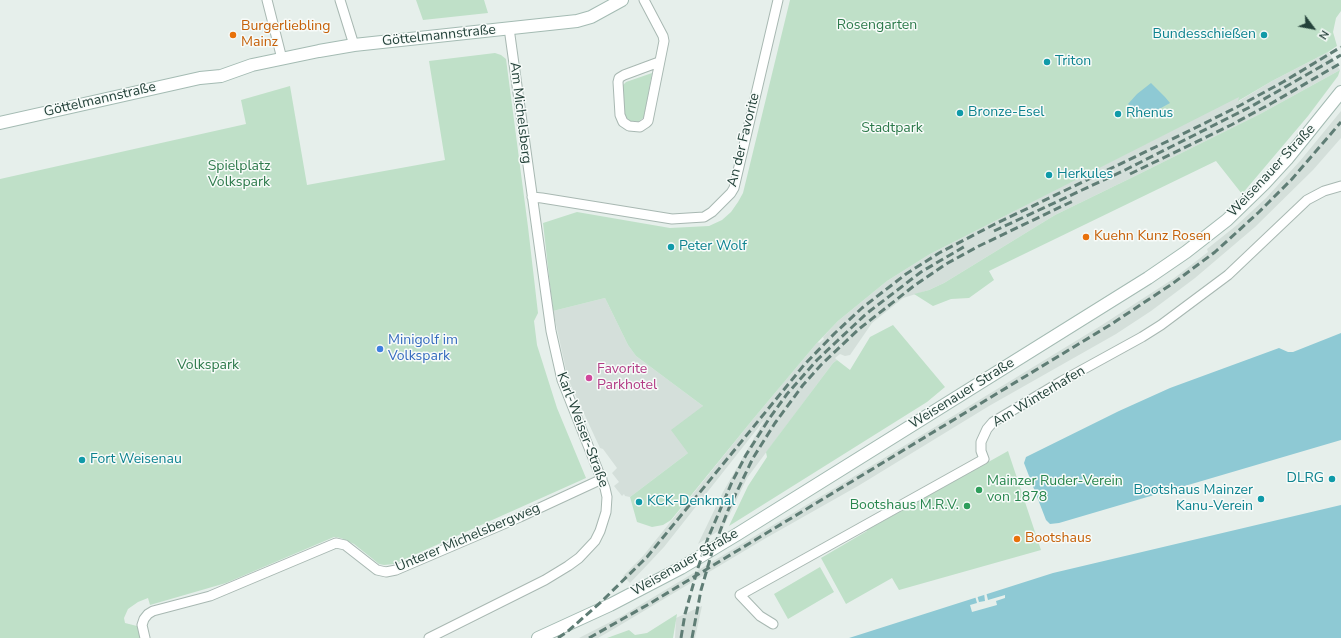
<!DOCTYPE html>
<meta charset="utf-8">
<style>
body{margin:0}
#map{position:relative;width:1341px;height:638px;overflow:hidden;background:#e6efeb;font-family:"Nunito Sans",sans-serif}
canvas{display:block}
.north{position:absolute;left:1293px;top:8px;width:40px;height:40px;-webkit-text-stroke:3px #f7fbf9;paint-order:stroke;rotate:122deg;font-size:11px;font-weight:700;line-height:16px;text-align:center;color:#24423a}
.north::after{content:'';display:block;margin:auto;width:14px;height:18px;background:#24423a;clip-path:polygon(50% 0,100% 100%,50% 72%,0 100%)}
</style>
<div id="map">
<canvas width="1341" height="638"></canvas>
<div class="north">N</div>
</div>
<script>
const g = document.querySelector('canvas').getContext('2d');
g.lineJoin = 'round';
function fill(path, color) {
  g.fillStyle = color;
  g.fill(path, 'evenodd');
}
function poly(rows) {
  const path = new Path2D();
  for (const r of rows) {
    path.moveTo(r[0], r[1]);
    for (let i = 2; i < r.length; i += 2) path.lineTo(r[i], r[i + 1]);
  }
  return path;
}
function strokePath(path, color, width, dash) {
  g.strokeStyle = color;
  g.lineWidth = width;
  g.lineCap = dash ? 'butt' : 'round';
  g.setLineDash(dash || []);
  g.stroke(path);
}
function drawText(font, color, halo, rows, align = 'center') {
  g.font = font + ' "Nunito Sans",sans-serif';
  g.lineWidth = 3;
  g.setLineDash([]);
  g.textBaseline = 'middle';
  g.strokeStyle = halo;
  g.fillStyle = color;
  for (const [text, x, y, turn = 0] of rows) {
    g.save();
    g.translate(x, y);
    g.rotate((+turn || 0) * Math.PI / 180);
    g.textAlign = isNaN(turn) ? turn : align;
    if (halo) g.strokeText(text, 0, 0);
    g.fillText(text, 0, 0);
    g.restore();
  }
}
fill(poly([
 [1328,52,1340,70,1260,114,1133,177,1055,215,944,283,929,290,903,298,872,323,850,355,845,356,840,354,835,358,837,360,833,363,747,478,723,528,698,544,723,492,765,419,664,547,649,563,630,583,623,576,643,556,754,418,816,344,818,342,819,343,824,339,823,337,838,321,887,281,930,254,1239,96,1239,101,1272,81],
 [1341,111,1341,138,1313,170,1255,227,1195,278,1151,311,1116,334,989,406,858,486,766,538,612,630,598,638,579,638,622,616,853,477,1102,325,1173,279,1208,252,1207,249,1237,225,1266,198,1300,161],
 [605,298,628,345,636,356,703,406,688,453,630,497,625,496,624,494,622,496,614,486,619,482,612,473,617,468,603,449,600,448,568,379,553,311],
 [702,606,695,638,675,638,676,618]
]), '#d4dfda');
fill(poly([
 [416,0,484,0,488,13,423,20],
 [790,0,1341,0,1341,11,1336,18,1333,32,1337,46,1328,52,1272,81,1238,101,1239,97,930,254,887,281,838,321,816,344,754,418,671,520,663,525,652,527,637,522,630,497,688,453,671,430,703,406,636,356,628,345,605,298,553,311,543,223,577,212,670,228,709,226,722,220,731,212,738,202,743,193],
 [495,53,501,55,506,59,528,227,538,313,534,321,537,345,557,408,586,478,394,564,384,565,379,564,354,544,341,538,334,537,226,583,150,605,148,598,138,602,128,609,124,618,125,623,137,626,140,630,141,638,0,638,0,179,246,124,241,100,290,86,307,185,445,160,429,61],
 [1340,70,1338,76,1308,116,1242,194,1216,161,989,271,994,280,969,298,951,299,933,306,914,294,929,290,944,283,1055,215,1133,177,1260,114],
 [652,73,644,117,638,122,630,121,624,116,623,85,626,82],
 [893,325,945,387,927,402,729,526,748,486,767,457,766,452,833,363,837,360,850,370,870,337],
 [1008,451,1041,550,899,590,892,578,846,604,821,558,867,531,867,530],
 [820,567,834,592,788,619,774,594],
 [677,614,673,638,607,638,629,630,635,635,647,633]
]), '#bfe0c8');
fill(poly([
 [1151,83,1165,97,1170,103,1152,113,1144,114,1138,111,1128,104,1137,94],
 [1341,333,1341,440,1059,523,1050,524,1046,520,1024,463,1026,457,1119,411,1170,388,1279,348,1288,352,1293,352],
 [1341,505,1341,638,849,638,1053,573]
]), '#8ec9d4');
fill(poly([
 [986,592,988,600,1005,595,1005,598,996,601,997,605,972,612,970,605,977,603,975,596,977,595,979,602,985,601,984,593]
]), '#e6efeb');
const street = poly([
 [267,0,282,59],
 [340,0,354,45],
 [644,0,663,36,664,41,648,121,646,123,640,127,629,126,623,122,620,115,618,82,619,78,624,75,659,62],
 [532,197,542,198,672,219,704,217,712,212,731,193,734,188,778,0],
 [773,624,760,616,740,595,984,459,981,451,981,442,987,429,993,422,1062,381,1142,337,1161,325,1228,275,1307,200,1324,191,1341,186],
 [145,638,142,625,144,619,148,614,153,611,210,596,336,543,345,545,377,570,386,572,396,570,520,517,602,479],
 [429,638,545,580,568,566,579,558,595,541,600,531,606,512,607,497,605,488,562,380,551,331,509,28]
]);
const secondary = poly([
 [0,123,200,78,221,76,252,65,319,51,354,45,577,21,591,17,622,0],
 [538,638,610,605,681,568,736,535,1148,278,1186,252,1227,220,1264,184,1287,159,1341,92]
]);
strokePath(street, '#a8b8b2', 11);
strokePath(secondary, '#a4bbb3', 14);
strokePath(street, '#fff', 9);
strokePath(secondary, '#fff', 12);
strokePath(poly([
 [1130,174,1231,125,1272,103,1341,63],
 [994,231,1123,171,1252,106,1341,55],
 [558,638,567,632,601,602,647,557,804,365,835,333,862,308,906,274,939,253,995,224,1193,129,1239,106,1283,82,1341,47],
 [589,638,649,604,818,502,1110,325,1172,284,1215,252,1259,212,1292,179,1341,122],
 [681,638,685,614,697,571,708,538,732,482,746,455,769,419,787,394,817,360,866,314,921,272,967,245],
 [692,638,701,590,706,573,712,552,729,508,753,458,775,423,803,385,821,365,859,329,915,285,946,264,979,246,1075,200]
]), '#5f7d75', 3, [8, 4]);
for (const [x, y, r, color] of [
 [233,35,4,"#e8710a"],
 [1264,35,4,"#0f9aa8"],
 [1047,62,4,"#0f9aa8"],
 [960,113,4,"#0f9aa8"],
 [1118,114,4,"#0f9aa8"],
 [1049,175,4,"#0f9aa8"],
 [1086,237,4,"#e8710a"],
 [671,247,4,"#0f9aa8"],
 [380,349,4,"#3f7fe0"],
 [589,378,4,"#d1479c"],
 [82,460,4,"#0f9aa8"],
 [1332,479,4,"#0f9aa8"],
 [979,490,4,"#2e9e5b"],
 [1261,499,4,"#0f9aa8"],
 [639,502,4,"#0f9aa8"],
 [967,506,4,"#2e9e5b"],
 [1017,539,4,"#e8710a"]
]) {
  const dot = new Path2D();
  dot.arc(x, y, r, 0, 2 * Math.PI);
  g.fillStyle = color;
  g.fill(dot);
  strokePath(dot, '#f7fbf9', 1.5);
}
drawText('14px', '#2d7a4b', '#f7fbf9', [
 ["Rosengarten",877,26],
 ["Stadtpark",892,129],
 ["Spielplatz",239,167],
 ["Volkspark",239,183],
 ["Volkspark",208,366]
]);
drawText('14px', '#c56008', '#f7fbf9', [
 ["Burgerliebling",241,27],
 ["Mainz",241,43],
 ["Kuehn Kunz Rosen",1094,237],
 ["Bootshaus",1025,539]
], 'left');
drawText('14px', '#0d838f', '#f7fbf9', [
 ["Bundesschießen",1256,35,"right"],
 ["Triton",1055,62],
 ["Bronze-Esel",968,113],
 ["Rhenus",1126,114],
 ["Herkules",1057,175],
 ["Peter Wolf",679,247],
 ["Fort Weisenau",90,460],
 ["DLRG",1324,479,"right"],
 ["Bootshaus Mainzer",1253,491,"right"],
 ["Kanu-Verein",1253,507,"right"],
 ["KCK-Denkmal",647,502]
], 'left');
drawText('14px', '#24423a', '#f7fbf9', [
 ["Göttelmannstraße",439,36,-6],
 ["Göttelmannstraße",100,100,-13],
 ["Am Michelsberg",520,113,83],
 ["An der Favorite",744,140,-76],
 ["Weisenauer Straße",1272,171,-47],
 ["Weisenauer Straße",962,394,-32],
 ["Am Winterhafen",1039,397,-31],
 ["Karl-Weiser-Straße",582,430,69],
 ["Unterer Michelsbergweg",468,538,-23],
 ["Weisenauer Straße",685,563,-30]
]);
drawText('14px', '#366cbe', '#f7fbf9', [
 ["Minigolf im",388,341],
 ["Volkspark",388,357]
], 'left');
drawText('14px', '#b23c85', '#f7fbf9', [
 ["Favorite",597,370],
 ["Parkhotel",597,386]
], 'left');
drawText('14px', '#27864d', '#f7fbf9', [
 ["Mainzer Ruder-Verein",987,482],
 ["von 1878",987,498],
 ["Bootshaus M.R.V.",959,506,"right"]
], 'left');
</script>
